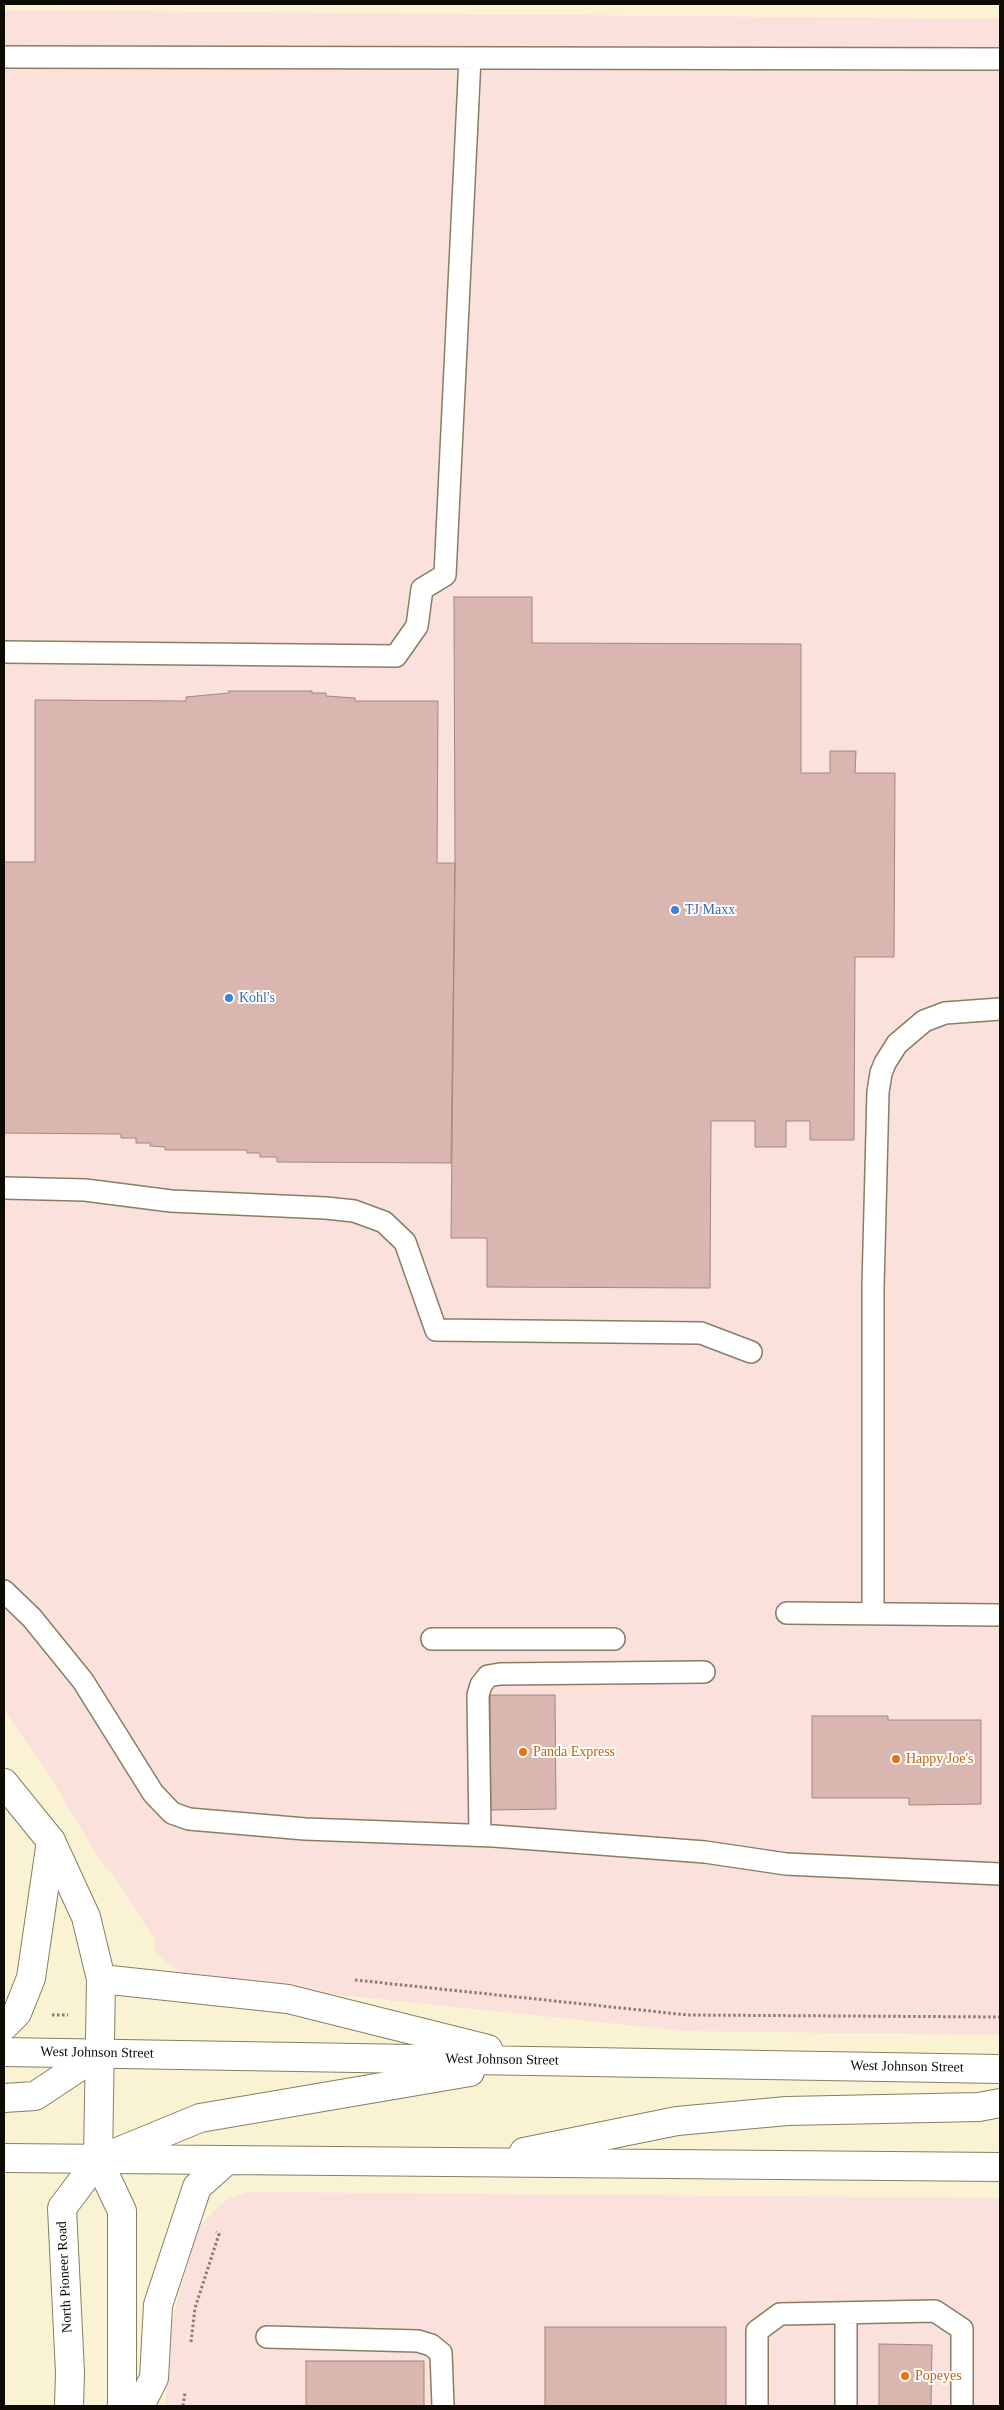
<!DOCTYPE html>
<style>
body{margin:0}
#map{position:relative;width:1004px;height:2410px;overflow:hidden;background:#f9f2d3;font-family:"Times New Roman",serif}
canvas{display:block}
.frame{position:absolute;inset:0;border:5px solid #0e0b03;pointer-events:none}
</style>
<div id="map">
<canvas width="1004" height="2410"></canvas>
<div class="frame"></div>
</div>
<script>
const g = document.querySelector('canvas').getContext('2d');
g.lineJoin = 'round';
function fill(path, color) {
  g.fillStyle = color;
  g.fill(path, 'evenodd');
}
function poly(rows) {
  const path = new Path2D();
  for (const r of rows) {
    path.moveTo(r[0], r[1]);
    for (let i = 2; i < r.length; i += 2) path.lineTo(r[i], r[i + 1]);
  }
  return path;
}
function strokePath(path, color, width, dash) {
  g.strokeStyle = color;
  g.lineWidth = width;
  g.lineCap = dash ? 'butt' : 'round';
  g.setLineDash(dash || []);
  g.stroke(path);
}
function drawText(font, color, halo, rows, align = 'center') {
  g.font = font + ' "Times New Roman",serif';
  g.lineWidth = 4;
  g.setLineDash([]);
  g.textBaseline = 'middle';
  g.strokeStyle = halo;
  g.fillStyle = color;
  for (const [text, x, y, turn = 0] of rows) {
    g.save();
    g.translate(x, y);
    g.rotate((+turn || 0) * Math.PI / 180);
    g.textAlign = isNaN(turn) ? turn : align;
    if (halo) g.strokeText(text, 0, 0);
    g.fillText(text, 0, 0);
    g.restore();
  }
}
fill(poly([
 [4,10,1000,19,1000,2035,685,2031,206,1981,188,1976,167,1963,155,1950,155,1940,113,1875,102,1864,50,1776,4,1710],
 [248,2192,1000,2198,1000,2406,165,2406,172,2321,195,2238,202,2223,219,2206,228,2199]
]), '#fbe1db');
const building = poly([
 [454,597,532,597,532,643,801,644,801,773,830,773,830,751,856,751,855,773,895,773,894,957,855,957,854,1140,810,1140,810,1121,786,1121,786,1147,755,1147,755,1121,711,1121,710,1288,487,1287,487,1238,451,1238,455,863,454,597],
 [229,691,312,691,312,693,326,693,326,696,355,698,355,701,438,701,437,863,455,863,451,1163,277,1162,277,1157,260,1157,260,1153,247,1153,247,1150,165,1150,165,1147,150,1146,150,1143,136,1143,136,1138,121,1138,121,1134,4,1133,4,862,35,862,35,700,186,701,186,697,229,693,229,691],
 [490,1695,555,1695,556,1809,491,1810,490,1695],
 [812,1716,888,1716,888,1720,981,1720,981,1804,909,1805,909,1798,812,1798,812,1716],
 [545,2327,726,2327,726,2406,545,2406,545,2327],
 [879,2344,932,2345,931,2406,879,2406,879,2344],
 [306,2361,424,2361,424,2406,306,2406,306,2361]
]);
fill(building, '#d9b6af');
strokePath(building, '#a6867f', 1);
const lane = poly([
 [4,57,1000,59],
 [4,652,396,656,417,626,422,589,445,575,470,58],
 [4,1188,85,1190,171,1201,326,1208,354,1211,384,1222,405,1242,436,1330,701,1333,751,1352],
 [4,1591,32,1618,83,1681,153,1793,172,1813,189,1819,305,1829,494,1836,613,1845,705,1852,786,1864,1000,1874],
 [787,1613,1000,1615],
 [873,1614,873,1287,878,1092,881,1073,885,1063,897,1044,924,1021,945,1013,1000,1009],
 [432,1639,614,1639],
 [480,1835,478,1695,481,1685,488,1676,500,1674,704,1672],
 [846,2313,846,2406],
 [267,2337,418,2341,431,2345,441,2353,443,2406],
 [757,2406,757,2331,780,2314,935,2311,962,2329,962,2406]
]);
const secondary = poly([
 [4,1783,51,1841,86,1917,101,1979,98,2160,122,2211,122,2406],
 [69,2406,70,2373,62,2208,98,2160]
]);
const primary = poly([
 [101,1979,288,1999,488,2049],
 [4,2026,17,2013,31,1978,51,1841],
 [4,2052,1000,2069],
 [4,2098,35,2096,100,2053],
 [524,2152,677,2121,787,2111,979,2107,1000,2103],
 [110,2155,200,2118,470,2072],
 [4,2158,1000,2167],
 [140,2406,154,2378,158,2305,197,2187,226,2161]
]);
strokePath(lane, '#867f63', 24);
strokePath(secondary, '#867f63', 30);
strokePath(primary, '#867f63', 30);
strokePath(poly([
 [355,1980,688,2015,1000,2017],
 [52,2015,68,2015],
 [191,2342,195,2308,219,2234,216,2232],
 [183,2406,185,2393]
]), '#85806d', 3, [2.5, 2.5]);
strokePath(lane, '#fff', 21);
strokePath(secondary, '#fff', 28);
strokePath(primary, '#fff', 28);
for (const [x, y, r, color] of [
 [675,910,5,"#3f7fe0"],
 [229,998,5,"#3f7fe0"],
 [523,1752,5,"#e8710a"],
 [896,1759,5,"#e8710a"],
 [905,2376,5,"#e8710a"]
]) {
  const dot = new Path2D();
  dot.arc(x, y, r, 0, 2 * Math.PI);
  g.fillStyle = color;
  g.fill(dot);
  strokePath(dot, '#fff', 2);
}
drawText('14px', '#366cbe', '#fff', [
 ["TJ Maxx",685,910],
 ["Kohl's",239,998]
], 'left');
drawText('14px', '#c56008', '#fff', [
 ["Panda Express",533,1752],
 ["Happy Joe's",906,1759],
 ["Popeyes",915,2376]
], 'left');
drawText('14px', '#0e0b03', '#fff', [
 ["West Johnson Street",97,2053,1],
 ["West Johnson Street",502,2060,1],
 ["West Johnson Street",907,2067,1],
 ["North Pioneer Road",65,2277,-93]
]);
</script>
